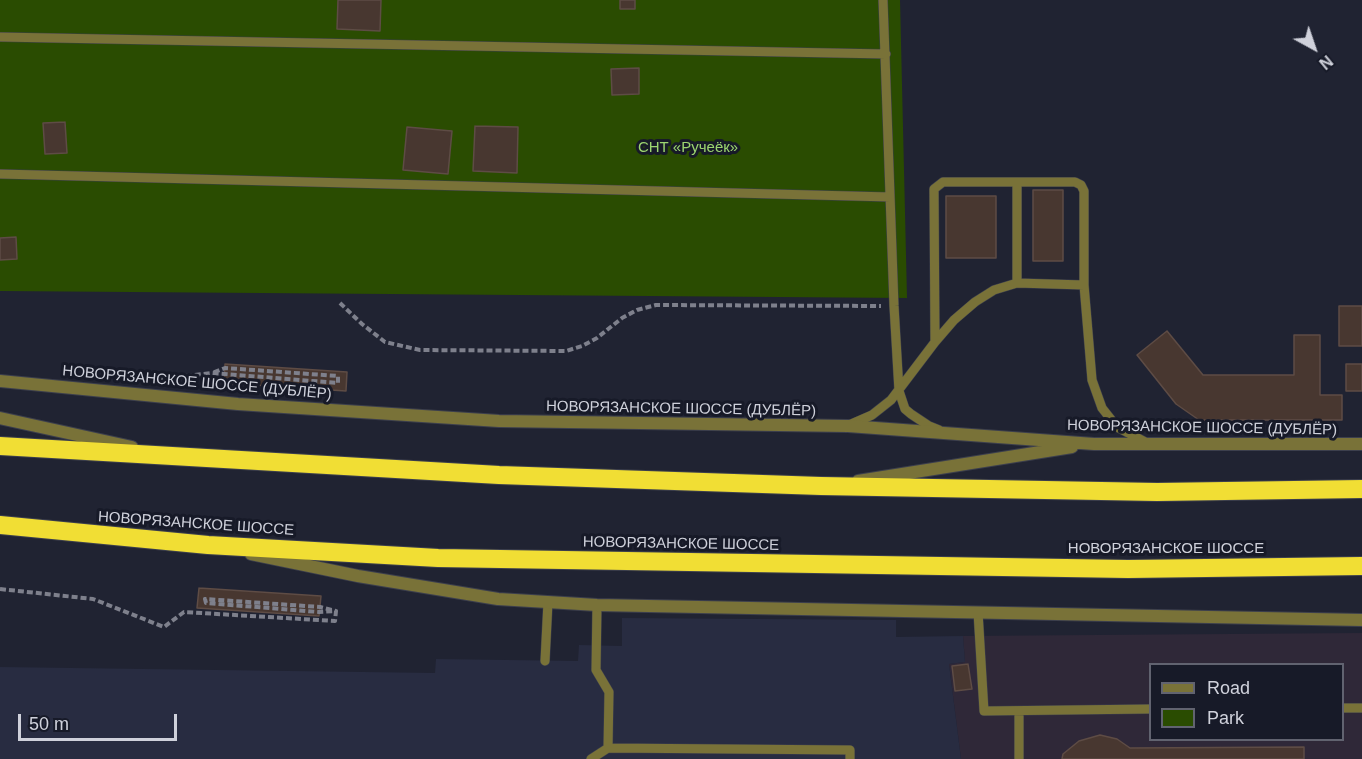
<!DOCTYPE html>
<meta charset="utf-8">
<style>
body{margin:0}
#map{position:relative;width:1362px;height:759px;overflow:hidden;background:#202332;font-family:Arial,sans-serif}
canvas{display:block}
.legend{position:absolute;left:1149px;top:663px;width:195px;height:78px;box-sizing:border-box;background:#171a28;border:2px solid #616370;margin:0;padding:8px 10px;list-style:none;font-size:18px;color:#cfd1db}
.legend li{display:flex;align-items:center;gap:12px;height:30px}
.legend b{width:30px;border:2px solid #616370}
.north{position:absolute;left:1284px;top:18px;width:60px;height:60px;-webkit-text-stroke:4px #171a28;paint-order:stroke;rotate:140deg;font-size:16px;font-weight:700;line-height:24px;text-align:center;color:#cfd1db}
.north::after{content:'';display:block;margin:auto;width:21px;height:27px;background:#cfd1db;clip-path:polygon(50% 0,100% 100%,50% 72%,0 100%)}
.scale{position:absolute;left:18px;top:714px;width:159px;height:27px;box-sizing:border-box;border:3px solid #cfd1db;border-top:0;padding-left:8px;font-size:18px;line-height:21px;white-space:nowrap;color:#cfd1db;-webkit-text-stroke:4px #171a28;paint-order:stroke}
</style>
<div id="map">
<canvas width="1362" height="759"></canvas>
<ul class="legend">
<li><b style="height:8px;background:#797238"></b>Road</li>
<li><b style="height:16px;background:#2a4c01"></b>Park</li>
</ul>
<div class="north">N</div>
<div class="scale">50 m</div>
</div>
<script>
const g = document.querySelector('canvas').getContext('2d');
g.lineJoin = 'round';
function fill(path, color) {
  g.fillStyle = color;
  g.fill(path, 'evenodd');
}
function poly(rows) {
  const path = new Path2D();
  for (const r of rows) {
    path.moveTo(r[0], r[1]);
    for (let i = 2; i < r.length; i += 2) path.lineTo(r[i], r[i + 1]);
  }
  return path;
}
function strokePath(path, color, width, dash) {
  g.strokeStyle = color;
  g.lineWidth = width;
  g.lineCap = dash ? 'butt' : 'round';
  g.setLineDash(dash || []);
  g.stroke(path);
}
function drawText(font, color, halo, rows, align = 'center') {
  g.font = font + ' Arial,sans-serif';
  g.lineWidth = 6;
  g.setLineDash([]);
  g.textBaseline = 'middle';
  g.strokeStyle = halo;
  g.fillStyle = color;
  for (const [text, x, y, turn = 0] of rows) {
    g.save();
    g.translate(x, y);
    g.rotate((+turn || 0) * Math.PI / 180);
    g.textAlign = isNaN(turn) ? turn : align;
    if (halo) g.strokeText(text, 0, 0);
    g.fillText(text, 0, 0);
    g.restore();
  }
}
fill(poly([
 [1362,633,1362,759,961,759,949,664,965,662,963,636],
 [1150,664,1342,664,1342,740,1150,740]
]), '#2f2838');
fill(poly([
 [622,618,896,620,896,637,963,636,965,662,949,664,961,759,0,759,0,667,435,673,436,659,578,661,579,645,622,646]
]), '#282c41');
fill(poly([
 [0,0,900,0,907,298,0,291]
]), '#2a4c01');
const building = poly([
 [338,0,381,0,380,31,337,29,338,0],
 [620,0,635,0,635,9,620,9,620,0],
 [639,68,639,94,612,95,611,69,639,68],
 [65,122,67,153,45,154,43,123,65,122],
 [475,126,518,127,517,173,473,171,475,126],
 [407,127,452,131,448,174,403,170,407,127],
 [1033,190,1063,190,1063,261,1033,261,1033,190],
 [946,196,996,196,996,258,946,258,946,196],
 [16,237,17,259,0,260,0,238,16,237],
 [1339,306,1362,306,1362,346,1339,346,1339,306],
 [1167,331,1203,375,1294,375,1294,335,1320,335,1320,395,1342,395,1342,420,1199,420,1176,404,1137,355,1167,331],
 [225,364,347,372,346,391,224,383,225,364],
 [1346,364,1362,364,1362,391,1346,391,1346,364],
 [199,588,321,596,319,616,197,608,199,588],
 [968,664,972,689,955,691,952,666,968,664],
 [1100,735,1117,739,1130,748,1304,747,1304,759,1062,759,1063,754,1079,741,1100,735]
]);
fill(building, '#483730');
strokePath(building, '#5e4c45', 1.5);
const lane = poly([
 [883,0,894,306,899,391,905,409,911,414,929,426,939,430],
 [0,37,886,54],
 [0,174,890,197],
 [1017,283,1017,182],
 [935,342,934,189,943,182,1075,182,1081,185,1084,191,1084,285],
 [849,425,872,415,891,400,935,342,954,320,975,302,994,290,1017,283,1084,285,1092,380,1102,408,1117,427,1149,444],
 [597,605,596,670,609,692,608,748,850,750,850,759],
 [978,612,984,711,1150,709],
 [545,661,548,602],
 [1342,708,1362,708],
 [1019,711,1019,759],
 [591,759,608,748]
]);
const street = poly([
 [0,381,238,404,499,421,848,426,1094,444,1362,444],
 [0,418,132,447],
 [858,481,1072,447],
 [251,554,358,576,498,599,597,605,1362,620]
]);
const highway = poly([
 [0,446,499,475,821,486,1157,492,1362,489],
 [0,525,208,545,438,558,1128,569,1362,566]
]);
strokePath(lane, '#3c3f4d', 10);
strokePath(street, '#3c3f4d', 14);
strokePath(highway, '#3c3f4d', 20);
strokePath(poly([
 [340,303,362,324,385,342,420,350,566,351,582,346,597,338,622,318,637,310,656,305,881,306],
 [159,379,212,373,338,383,338,376,225,368,212,373],
 [0,589,93,599,164,627,184,612,335,621,336,611,319,612,206,603,205,599,320,607,336,611]
]), '#7e808c', 4, [6, 3]);
strokePath(lane, '#797238', 9);
strokePath(street, '#797238', 12);
strokePath(highway, '#f1de34', 18);
drawText('15px', '#9cd570', '#171a28', [
 ["СНТ «Ручеёк»",688,148]
]);
drawText('15px', '#cfd1db', '#171a28', [
 ["НОВОРЯЗАНСКОЕ ШОССЕ (ДУБЛЁР)",197,383,5],
 ["НОВОРЯЗАНСКОЕ ШОССЕ (ДУБЛЁР)",681,409,1],
 ["НОВОРЯЗАНСКОЕ ШОССЕ (ДУБЛЁР)",1202,428,1],
 ["НОВОРЯЗАНСКОЕ ШОССЕ",196,524,4],
 ["НОВОРЯЗАНСКОЕ ШОССЕ",681,544,1],
 ["НОВОРЯЗАНСКОЕ ШОССЕ",1166,549]
]);
</script>
